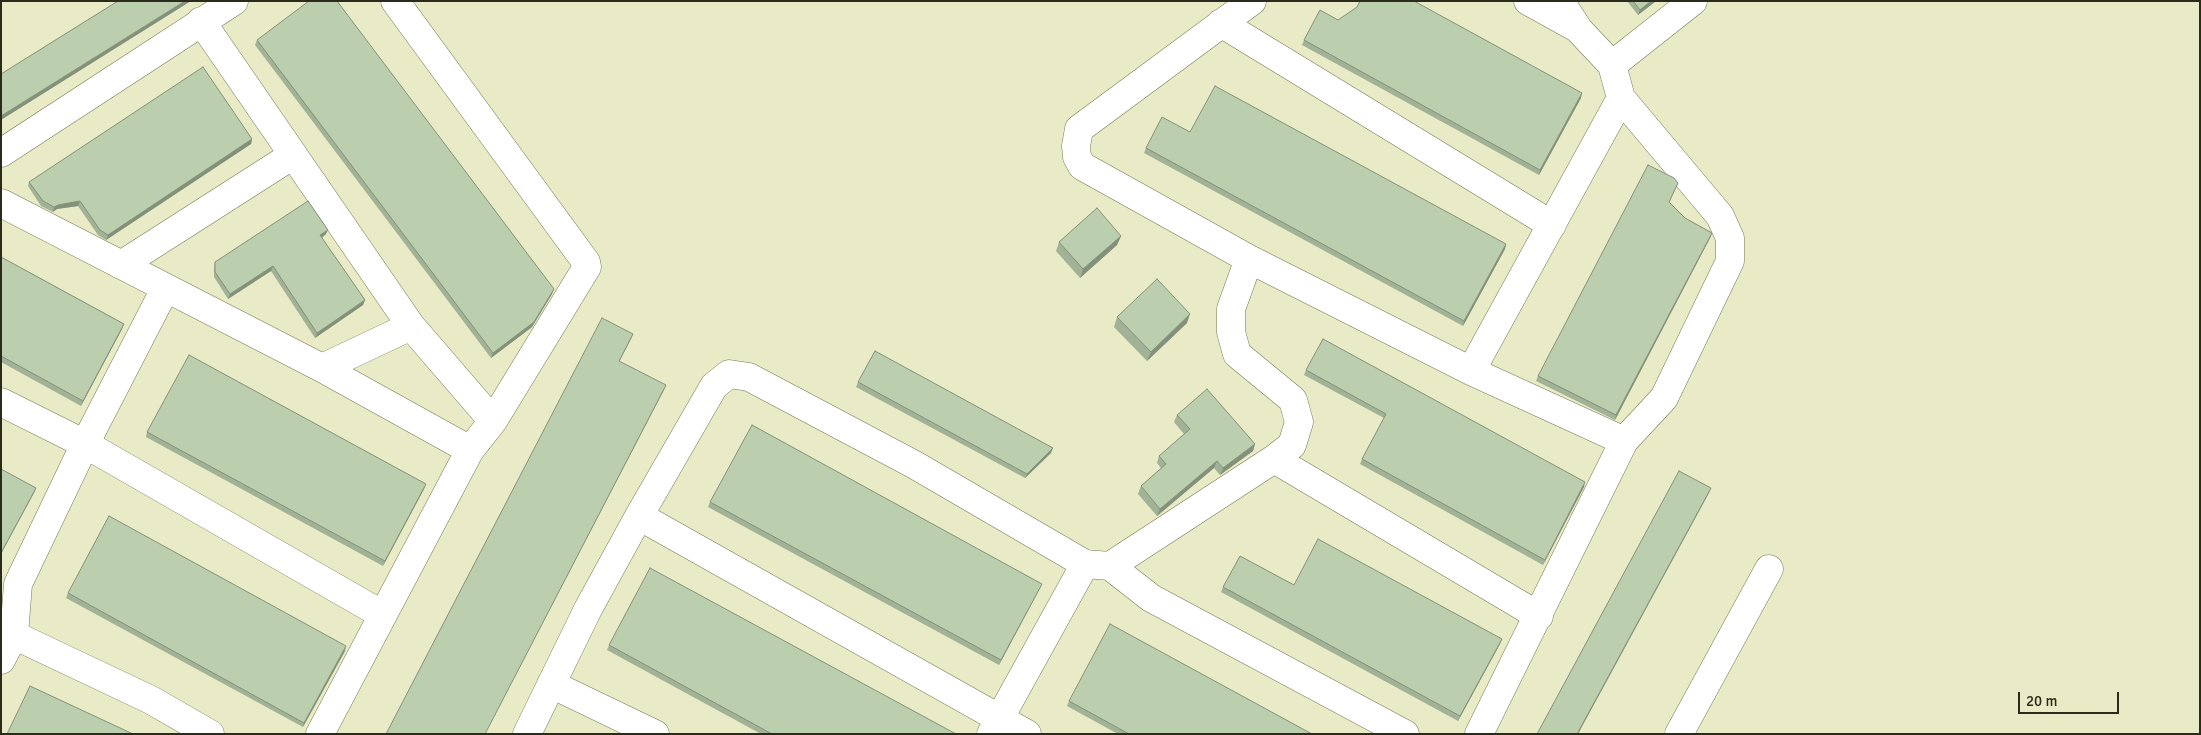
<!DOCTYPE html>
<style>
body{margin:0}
#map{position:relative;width:2201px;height:735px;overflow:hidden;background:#e8ebc5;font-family:Signika,sans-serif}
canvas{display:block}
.frame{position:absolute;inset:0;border:2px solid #2a2b1c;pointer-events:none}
.scale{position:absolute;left:2018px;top:692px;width:101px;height:22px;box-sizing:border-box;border:2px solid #2a2b1c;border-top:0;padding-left:6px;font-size:15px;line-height:18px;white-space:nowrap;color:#2a2b1c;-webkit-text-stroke:4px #e8ebc5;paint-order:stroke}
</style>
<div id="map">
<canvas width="2201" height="735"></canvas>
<div class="frame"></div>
<div class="scale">20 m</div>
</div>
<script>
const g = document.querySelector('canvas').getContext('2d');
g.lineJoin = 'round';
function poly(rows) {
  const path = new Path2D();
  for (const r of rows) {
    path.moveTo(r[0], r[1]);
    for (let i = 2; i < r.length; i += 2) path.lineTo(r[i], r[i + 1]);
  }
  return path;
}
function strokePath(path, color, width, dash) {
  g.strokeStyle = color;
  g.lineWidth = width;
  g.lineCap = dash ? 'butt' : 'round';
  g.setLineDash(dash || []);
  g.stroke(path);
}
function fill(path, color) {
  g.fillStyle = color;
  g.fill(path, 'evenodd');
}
const minor = poly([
 [1252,1,1079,129,1076,146,1077,157,1082,166,1249,259,1471,371,1624,441],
 [1528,1,1575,27],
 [201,21,411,326,493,421],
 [1221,23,1552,225],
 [1612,65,1693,1],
 [1,153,234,1],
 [1,203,322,368,470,450,493,421,587,267,586,262,395,1],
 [121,265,293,155],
 [322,368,411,326],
 [1471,371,1621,98],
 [1,402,85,444,383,615],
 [1274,459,1539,616],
 [639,516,1027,734],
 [1110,566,1151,598,1405,734],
 [1,629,151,700,210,734],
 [1,660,14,635,18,584,85,444,165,289],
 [551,684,655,734],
 [320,734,470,450],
 [527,734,588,609,639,516,714,386,729,374,749,377,915,465,1085,564],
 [991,734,1085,564,1110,566,1274,459,1292,445,1299,422,1293,400,1237,354,1231,332,1231,309,1249,259],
 [1479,734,1624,441,1664,398,1730,261,1730,238,1720,216,1621,98,1612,65,1579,30,1560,1],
 [1679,734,1769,569]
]);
strokePath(minor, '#777957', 29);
strokePath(minor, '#fff', 28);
fill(poly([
 [1627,1,1656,1,1638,15],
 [1338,20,1581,98,1539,175,1302,45,1304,40],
 [257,40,552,294,532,327,491,358,255,45],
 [1190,132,1506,244,1505,249,1463,326,1144,153,1146,148],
 [252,139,251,144,106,240,98,235,78,206,57,209,53,212,41,206,28,186,29,182],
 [1678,183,1669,203,1685,218,1712,233,1710,238,1615,420,1536,381,1538,376],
 [326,234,322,238,365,300,363,305,315,338,271,271,228,299,214,277,214,267,215,262],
 [1121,236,1117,245,1080,278,1056,251,1059,242],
 [1,257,124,324,122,329,81,406,1,362],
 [1117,317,1187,323,1147,361,1114,327],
 [1306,370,1584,487,1543,565,1360,464,1362,459,1384,418,1304,375],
 [858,382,1051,453,1025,478,856,387],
 [1177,415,1255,444,1253,451,1220,475,1214,468,1157,516,1138,494,1141,486,1161,468,1157,463,1159,456,1184,434,1174,422],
 [147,432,424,489,383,566,146,437],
 [710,502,1040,588,999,665,708,507],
 [1223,587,1500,644,1458,721,1221,592],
 [68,593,345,651,303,727,66,598],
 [609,645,956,734,761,734,607,650],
 [1069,701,1312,734,1118,734,1067,706]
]), '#a1b296');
fill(poly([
 [185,1,191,1,1,120,1,116],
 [1651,1,1656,1,1638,15,1640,10],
 [1582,93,1581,98,1539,175,1540,170],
 [252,139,251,144,106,240,108,235],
 [80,201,78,206,57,209,53,212,54,207,58,205],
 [328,230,326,234,318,240,320,235],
 [1712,233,1710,238,1615,420,1616,415],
 [1121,236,1117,245,1080,278,1083,269],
 [1506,244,1505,249,1463,326,1464,321],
 [273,266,271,271,228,299,230,294],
 [554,289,552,294,532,327,491,358,493,353],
 [365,300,363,305,315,338,317,333],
 [1190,314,1187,323,1147,361,1151,352],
 [124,324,122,329,81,406,83,401],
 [633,334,631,339,617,366,619,361],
 [666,385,664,390,485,734],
 [1255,444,1253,451,1220,475,1223,468],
 [1053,448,1051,453,1025,478,1027,474],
 [1217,461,1214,468,1157,516,1160,509],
 [1585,482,1584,487,1543,565,1545,560],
 [426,484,424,489,383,566,385,561],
 [36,488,34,493,1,554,1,553],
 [1711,488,1709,493,1578,734,1577,734],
 [1042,584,1040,588,999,665,1001,660],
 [1502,639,1500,644,1458,721,1460,716],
 [346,646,345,651,303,727,304,723]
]), '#83917a');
const building = poly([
 [118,1,185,1,1,116,1,74,118,1],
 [309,1,337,1,554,289,534,322,493,353,257,40,309,1],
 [1360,1,1414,1,1582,93,1540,170,1304,40,1320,10,1338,20,1357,7,1360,1],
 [1633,1,1651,1,1640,10,1633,1],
 [203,67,252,139,108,235,100,230,80,201,58,205,54,207,43,201,29,182,203,67],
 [1215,86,1506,244,1464,321,1146,148,1162,117,1190,132,1215,86],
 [1648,165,1674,178,1678,183,1669,202,1685,218,1712,233,1616,415,1538,376,1648,165],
 [308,201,328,230,320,235,365,300,317,333,273,266,230,294,215,272,215,262,308,201],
 [1097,208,1121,236,1083,269,1059,242,1097,208],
 [1,257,124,324,83,401,1,356,1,257],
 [1157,279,1190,314,1151,352,1117,317,1157,279],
 [602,318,633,334,619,361,666,385,485,734,386,734,602,318],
 [1323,339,1585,482,1545,560,1362,459,1386,414,1306,370,1323,339],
 [875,351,1053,448,1027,474,858,382,875,351],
 [189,355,426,484,385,561,147,432,189,355],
 [1207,389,1255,444,1223,468,1217,461,1160,509,1141,486,1166,464,1159,456,1190,429,1177,415,1207,389],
 [752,425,1042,584,1001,660,710,502,752,425],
 [1,469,36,488,1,553,1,469],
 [1679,471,1711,488,1577,734,1537,734,1679,471],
 [109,516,346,646,304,723,68,593,109,516],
 [1318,539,1502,639,1460,716,1223,587,1240,556,1294,585,1318,539],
 [650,568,956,734,772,734,609,645,650,568],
 [1110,624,1312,734,1129,734,1069,701,1110,624],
 [30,686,133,734,7,734,30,686]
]);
fill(building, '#bbcfae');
strokePath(building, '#83917a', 1);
</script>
